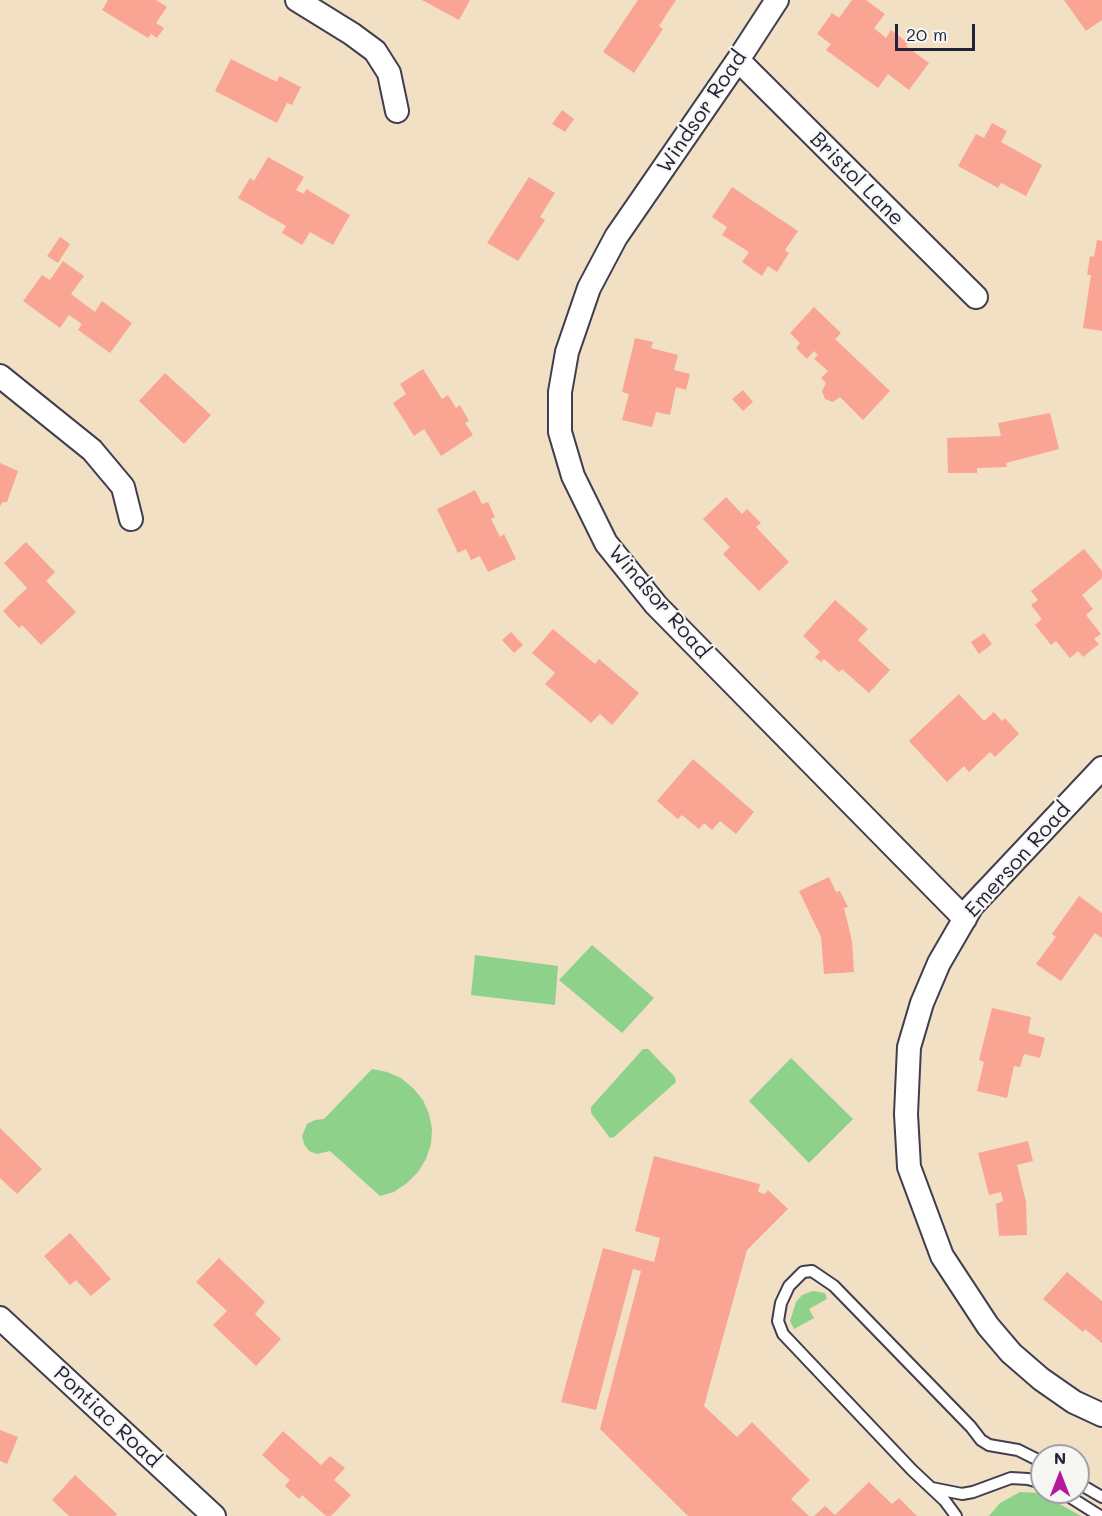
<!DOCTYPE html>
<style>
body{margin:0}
#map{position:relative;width:1102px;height:1516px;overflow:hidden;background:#f2e0c5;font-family:Mali,sans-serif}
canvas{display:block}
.north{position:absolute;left:1030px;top:1444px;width:60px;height:60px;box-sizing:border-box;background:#f6f6f2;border:2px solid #a1a1a9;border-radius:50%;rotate:0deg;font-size:16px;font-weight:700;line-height:24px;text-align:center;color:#22223b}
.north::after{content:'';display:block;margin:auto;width:21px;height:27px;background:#b5179e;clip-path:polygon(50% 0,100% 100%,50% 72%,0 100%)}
.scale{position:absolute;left:895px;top:24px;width:80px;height:27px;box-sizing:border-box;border:3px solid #22223b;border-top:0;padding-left:8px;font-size:18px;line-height:21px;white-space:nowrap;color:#22223b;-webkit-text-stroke:4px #f6f6f2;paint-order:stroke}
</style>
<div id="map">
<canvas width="1102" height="1516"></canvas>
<div class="north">N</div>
<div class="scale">20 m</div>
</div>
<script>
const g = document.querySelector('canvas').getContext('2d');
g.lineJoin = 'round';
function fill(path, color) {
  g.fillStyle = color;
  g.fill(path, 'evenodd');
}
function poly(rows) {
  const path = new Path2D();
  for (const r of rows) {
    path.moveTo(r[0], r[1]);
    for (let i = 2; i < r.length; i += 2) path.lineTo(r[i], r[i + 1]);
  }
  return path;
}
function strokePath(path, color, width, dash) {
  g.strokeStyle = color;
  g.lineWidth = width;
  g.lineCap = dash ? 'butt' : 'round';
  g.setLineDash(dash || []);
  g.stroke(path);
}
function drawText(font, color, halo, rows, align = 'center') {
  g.font = font + ' Mali,sans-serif';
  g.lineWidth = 4.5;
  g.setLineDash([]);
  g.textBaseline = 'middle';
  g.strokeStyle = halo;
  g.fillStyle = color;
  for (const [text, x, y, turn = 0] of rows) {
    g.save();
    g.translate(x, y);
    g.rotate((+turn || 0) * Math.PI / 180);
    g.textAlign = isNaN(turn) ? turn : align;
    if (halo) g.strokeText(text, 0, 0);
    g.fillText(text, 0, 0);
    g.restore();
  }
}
fill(poly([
 [592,945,654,998,622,1033,559,980],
 [475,955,558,966,555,1005,471,995],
 [643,1049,648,1049,675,1077,676,1082,614,1137,610,1138,591,1113,591,1107],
 [791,1058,853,1119,809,1163,749,1101],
 [372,1069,387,1072,401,1078,413,1088,423,1100,429,1114,432,1129,431,1144,426,1159,418,1172,407,1183,394,1192,380,1196,330,1151,317,1154,309,1151,304,1144,302,1136,307,1124,315,1120,324,1119],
 [813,1291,825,1293,827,1299,809,1309,814,1318,794,1329,790,1321,796,1302,802,1295],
 [1020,1492,1040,1493,1081,1516,989,1516,1000,1503]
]), '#8dd18a');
fill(poly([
 [108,0,156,0,167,7,156,23,164,28,157,38,151,34,148,38,102,10],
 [422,0,470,0,459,20],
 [638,0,676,0,659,26,663,29,634,73,603,52],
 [852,0,866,0,885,14,874,28,886,38,891,30,908,43,906,46,929,63,909,90,888,74,878,88,826,50,831,44,817,34,832,13,839,18],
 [1064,0,1102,0,1102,20,1086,31],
 [231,59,277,82,279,76,301,87,292,105,287,103,277,123,215,91],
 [562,110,574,119,565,132,552,124],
 [992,123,1007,131,1001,142,1042,165,1026,196,1001,183,998,188,958,166,976,134,984,138],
 [268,157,304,177,296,190,304,194,306,189,350,215,333,245,310,232,302,245,282,233,286,226,238,198,250,178,254,181],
 [529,177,555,193,540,217,545,220,518,261,487,243],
 [732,187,798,231,785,250,789,253,777,272,768,266,762,276,742,262,749,252,722,235,727,227,712,217],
 [60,237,70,244,58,263,47,256],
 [1097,240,1102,241,1102,331,1083,328,1091,275,1087,275,1090,256,1094,257],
 [63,261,84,276,71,294,95,312,102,301,132,323,110,353,78,330,82,324,69,315,60,328,23,301,42,275,50,280],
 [814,307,841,333,835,339,890,391,863,420,840,397,833,402,825,399,822,391,826,383,821,378,828,371,814,359,818,355,814,351,807,359,796,348,800,343,790,333],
 [635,338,653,342,651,348,678,355,674,370,690,374,686,390,676,387,670,415,656,412,652,427,622,420,629,394,622,392],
 [423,369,442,399,448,395,456,408,460,405,469,421,465,423,473,435,441,456,424,429,414,436,393,403,406,394,400,384],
 [165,373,211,415,184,444,139,401],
 [743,390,753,402,743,411,732,399],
 [1050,413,1059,449,1006,463,1007,467,977,468,977,473,948,473,947,438,1001,436,998,423],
 [0,463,18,471,7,502,3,502,0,506],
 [475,490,482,504,488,502,495,517,491,519,500,537,504,534,516,559,488,572,480,556,471,560,466,549,458,553,437,509],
 [726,497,742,514,747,509,761,523,756,527,789,562,759,591,723,554,730,547,703,519],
 [26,542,55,572,46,581,76,612,41,645,22,625,19,628,3,611,27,588,4,563],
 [1084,549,1102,571,1102,578,1082,595,1093,609,1086,615,1101,634,1094,639,1099,644,1083,657,1078,651,1070,658,1056,641,1051,645,1035,625,1042,619,1031,605,1038,600,1031,591],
 [835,600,868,629,858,640,890,670,869,693,842,669,839,672,824,659,821,662,815,657,820,652,803,636],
 [553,629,595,664,599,659,639,693,612,725,600,714,591,723,545,684,555,673,532,653],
 [511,632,523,645,514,653,502,640],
 [984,633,992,644,979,654,971,642],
 [959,694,984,721,994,712,1002,721,1005,718,1019,734,995,757,990,752,969,772,964,766,947,782,909,741],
 [693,759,754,812,736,834,720,821,712,830,704,823,699,829,682,815,678,819,657,801],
 [829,877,836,892,840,891,848,907,844,908,852,941,854,972,824,974,821,937,799,891],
 [1079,896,1102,913,1102,938,1095,933,1061,981,1036,964,1056,937,1052,934],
 [992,1008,1031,1017,1028,1033,1045,1038,1040,1058,1024,1054,1020,1067,1014,1066,1007,1098,977,1091,984,1062,979,1060],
 [0,1128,42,1169,17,1194,0,1178],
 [1028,1141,1033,1161,1017,1165,1026,1202,1027,1235,999,1236,996,1204,1003,1201,1001,1192,989,1195,978,1153],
 [654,1156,760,1184,758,1192,765,1194,768,1190,788,1209,747,1250,704,1406,737,1437,752,1422,810,1480,791,1499,809,1516,688,1516,600,1429,641,1271,633,1269,596,1410,561,1402,603,1248,654,1262,660,1238,635,1231],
 [70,1233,111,1279,91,1296,76,1280,70,1285,44,1256],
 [219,1258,265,1302,255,1314,281,1339,256,1366,213,1325,227,1311,196,1282],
 [1067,1272,1102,1301,1102,1343,1085,1329,1083,1332,1043,1299],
 [0,1430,18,1437,7,1464,0,1461],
 [283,1431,321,1465,330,1456,345,1468,334,1480,351,1495,331,1516,326,1516,302,1495,299,1499,285,1486,290,1480,262,1455],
 [75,1475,117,1514,115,1516,69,1516,52,1500],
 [869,1482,892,1504,899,1498,917,1516,814,1516,825,1506,835,1515]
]), '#faa494');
const service = poly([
 [1078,1483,1102,1497],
 [932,1488,962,1494,973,1492,1011,1478,1028,1479,1042,1483],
 [1062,1492,1100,1516],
 [956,1516,945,1501,912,1470,783,1334,778,1321,781,1303,789,1286,803,1272,812,1271,834,1286,971,1427,981,1440,989,1445,1018,1450,1042,1462]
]);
const minor = poly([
 [297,0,352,34,375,51,389,73,397,111],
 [777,0,738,60,616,237,589,288,567,352,560,392,560,432,573,476,606,543,656,605,965,919],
 [738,60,976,297],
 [0,376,92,450,123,487,131,519],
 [1102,768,972,906,939,963,922,1003,909,1047,906,1114,909,1167,942,1256,988,1326,1011,1353,1041,1379,1074,1402,1102,1415],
 [0,1318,214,1516]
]);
strokePath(service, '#413e50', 14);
strokePath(minor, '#413e50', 26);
strokePath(service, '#fff', 10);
strokePath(minor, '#fff', 22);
drawText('21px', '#22223b', '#f6f6f2', [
 ["Windsor Road",702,112,-56],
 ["Bristol Lane",857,179,45],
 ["Windsor Road",659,602,49],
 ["Emerson Road",1018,860,-48],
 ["Pontiac Road",107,1417,43]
]);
</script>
